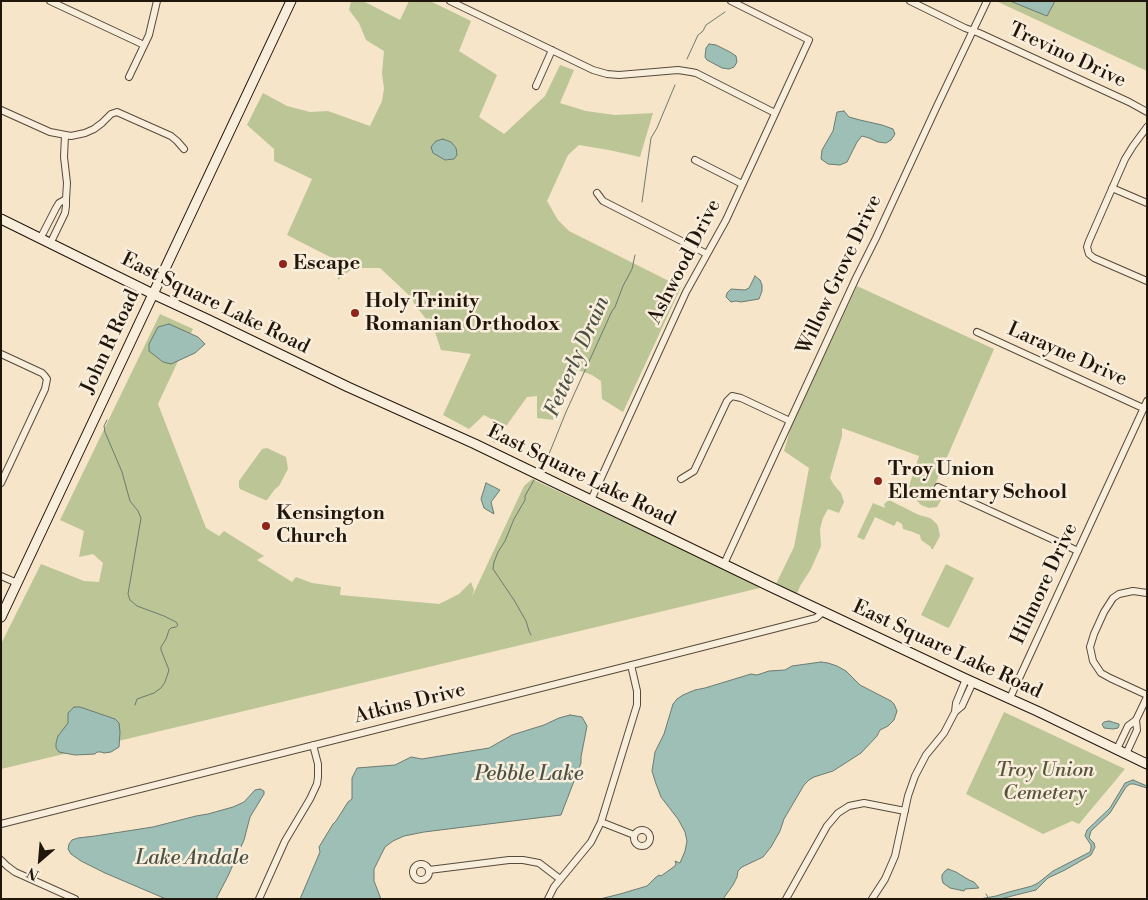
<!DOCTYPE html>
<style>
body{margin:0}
#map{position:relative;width:1148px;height:900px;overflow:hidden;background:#f6e5c9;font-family:"Libre Bodoni",serif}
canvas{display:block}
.frame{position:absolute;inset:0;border:2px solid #21160b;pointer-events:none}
.north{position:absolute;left:15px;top:835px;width:50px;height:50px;-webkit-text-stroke:4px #f9eedc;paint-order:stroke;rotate:207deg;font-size:14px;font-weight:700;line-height:20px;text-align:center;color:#21160b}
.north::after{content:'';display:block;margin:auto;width:18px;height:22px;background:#21160b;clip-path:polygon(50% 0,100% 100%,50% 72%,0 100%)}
</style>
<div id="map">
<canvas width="1148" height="900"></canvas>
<div class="frame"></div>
<div class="north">N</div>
</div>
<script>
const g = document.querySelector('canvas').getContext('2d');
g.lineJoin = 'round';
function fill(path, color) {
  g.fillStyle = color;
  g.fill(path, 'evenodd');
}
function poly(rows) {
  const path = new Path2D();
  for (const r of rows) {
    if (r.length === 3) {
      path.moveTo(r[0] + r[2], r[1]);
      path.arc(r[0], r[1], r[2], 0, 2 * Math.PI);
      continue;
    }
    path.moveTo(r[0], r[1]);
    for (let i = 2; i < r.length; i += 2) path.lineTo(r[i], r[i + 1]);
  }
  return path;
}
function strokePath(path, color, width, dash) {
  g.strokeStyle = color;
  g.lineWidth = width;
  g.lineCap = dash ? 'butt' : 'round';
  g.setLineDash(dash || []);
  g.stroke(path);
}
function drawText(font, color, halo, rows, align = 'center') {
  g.font = font + ' "Libre Bodoni",serif';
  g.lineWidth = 5;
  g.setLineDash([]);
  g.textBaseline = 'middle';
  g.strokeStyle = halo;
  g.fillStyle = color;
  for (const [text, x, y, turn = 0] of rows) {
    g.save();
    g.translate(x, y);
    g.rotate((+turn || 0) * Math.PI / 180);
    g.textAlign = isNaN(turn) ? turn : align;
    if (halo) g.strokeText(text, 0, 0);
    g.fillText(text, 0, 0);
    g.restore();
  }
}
fill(poly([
 [351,1,363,1,400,20,409,1,430,1,471,21,459,51,497,75,479,117,504,134,545,96,560,65,574,70,560,103,586,111,615,115,653,113,640,157,609,150,579,145,568,155,547,201,558,220,569,231,681,287,623,412,602,399,601,381,592,375,578,370,554,393,554,420,537,418,537,396,527,397,494,443,489,433,495,421,484,415,469,429,443,415,471,354,441,350,434,329,415,305,411,297,380,268,353,268,338,280,336,260,287,235,312,179,274,161,274,149,247,125,263,93,287,106,310,112,328,111,370,126,382,101,384,89,382,73,384,51,366,40,359,23,349,10],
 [996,1,1147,1,1147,71],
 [857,286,994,349,934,487,945,493,937,507,929,508,921,505,911,494,909,486,919,456,842,428,842,436,830,478,834,485,841,493,844,502,839,513,828,509,823,518,820,529,821,546,811,569,800,586,797,594,776,584,794,547,809,468,784,451,791,427],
 [160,314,193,329,158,404,206,528,219,536,224,531,264,556,257,560,292,582,296,577,312,583,341,587,340,595,439,604,459,594,471,582,474,590,472,597,524,486,532,479,764,587,1,769,1,644,41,564,84,581,99,582,103,563,93,554,79,557,84,531,60,520],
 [267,448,286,457,288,469,279,486,275,489,267,500,265,500,240,489,239,487,239,481,262,449],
 [889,500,919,515,930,518,936,523,938,526,940,536,933,549,931,549,931,547,921,540,920,535,913,532,903,529,902,524,897,521,894,526,875,517,864,540,857,537,873,503,885,508,884,504],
 [946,564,974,578,950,626,948,628,921,615],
 [1004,712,1125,769,1079,824,1072,821,1043,834,966,794]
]), '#bcc596');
const water = poly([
 [1010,1,1055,1,1047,16,1010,1],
 [709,44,716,45,730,52,736,56,737,62,734,67,729,69,722,68,707,60,705,57,706,48,709,44],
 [844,111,849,117,860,120,882,125,893,129,895,134,891,140,886,143,878,142,869,138,862,136,857,142,847,162,840,165,828,164,821,159,822,150,833,131,837,112,844,111],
 [443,139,451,142,456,148,457,155,454,159,445,160,433,153,431,147,436,141,443,139],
 [755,276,760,280,762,285,762,291,759,299,741,302,736,301,731,302,726,297,727,293,731,289,745,290,749,288,755,276],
 [169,324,198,337,205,344,195,353,171,364,163,362,149,351,149,344,158,327,169,324],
 [486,483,500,490,491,502,494,514,484,508,481,499,486,483],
 [821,662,828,663,837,666,846,671,860,685,891,701,894,704,897,711,894,720,888,726,880,730,877,736,861,753,833,771,814,777,809,780,804,785,784,819,780,831,771,847,763,857,742,867,738,871,737,877,733,885,723,899,600,899,620,894,647,886,655,878,659,875,661,876,675,866,676,864,675,861,680,863,685,851,687,841,685,832,678,819,661,797,655,781,652,771,655,752,664,734,673,704,677,699,683,695,695,690,705,688,751,674,757,675,769,671,785,670,792,666,821,662],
 [74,707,80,707,115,719,119,723,120,732,119,747,111,752,104,753,101,752,97,752,95,754,75,755,59,752,56,748,56,743,58,736,68,723,68,713,74,707],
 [570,715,582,717,587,726,581,757,581,763,561,815,424,832,404,836,393,841,385,847,374,869,374,881,381,899,300,899,320,852,319,847,333,824,336,821,348,802,352,799,352,778,357,768,395,765,411,757,422,759,489,748,512,735,544,725,559,718,570,715],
 [1109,721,1119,724,1119,726,1118,728,1113,729,1104,728,1102,724,1104,722,1109,721],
 [1133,780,1147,786,1147,788,1134,784,1130,784,1126,787,1110,813,1091,831,1089,838,1094,843,1095,847,1091,855,1065,870,1048,878,1036,890,1000,899,980,899,996,896,1009,892,1032,886,1038,883,1053,871,1090,852,1091,848,1091,845,1085,836,1087,830,1110,808,1125,783,1133,780],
 [260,789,264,791,264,794,250,817,244,840,228,876,216,899,166,899,105,873,81,861,71,854,68,849,69,844,72,840,78,838,95,836,153,827,196,816,208,814,233,807,244,802,255,790,260,789],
 [948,869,956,872,969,880,974,882,979,888,965,889,964,891,950,888,943,883,942,879,942,875,945,871,948,869]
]);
fill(water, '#9dbfb5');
strokePath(water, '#6b7b71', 1);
strokePath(poly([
 [687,59,698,35,703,31,706,25,725,12],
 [642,202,651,138,657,128,675,85],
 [107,420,104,426,105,432,122,472,130,501,138,511,141,518,128,594,130,600,137,606,164,616,176,622,178,625,176,627,171,628,169,630,166,639,161,647,161,650,169,670,165,682,161,688,154,693,137,699,135,705],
 [539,468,549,454,566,412,612,311,615,307,623,286,632,269,635,255],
 [531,635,529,631,526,621,514,600,493,569,494,562,498,552,505,541,514,519,525,500,525,496,534,480],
 [986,894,988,897]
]), '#6b7b71', 1);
const minor = poly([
 [50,1,144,45],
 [450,1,593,70,607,74,619,75,678,70,691,72,696,73,775,113],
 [910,1,965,28,979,33,1129,102,1147,112],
 [129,77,149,35,157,1],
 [536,86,552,50],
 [1,110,50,132,71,136,85,133,94,129,102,123,111,114,117,112,171,136,177,141,184,149],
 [1147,127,1133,146,1125,159,1089,241,1087,247,1089,254,1094,258,1147,281],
 [695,160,742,184],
 [1112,188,1147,203],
 [597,193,603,201,707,254],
 [40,239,56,208,59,203,66,199],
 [50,244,65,213,66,206,66,199,67,183,64,157,65,135],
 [977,332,1143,408],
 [1,354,42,373,44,375,47,379,45,389,1,483],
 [681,479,694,471,727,401,732,396,741,398,790,421],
 [938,487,1078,551],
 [591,500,686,292,726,220,809,40,731,1],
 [724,564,856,278,876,238,937,106,987,1],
 [1,576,17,583],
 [1147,593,1133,591,1119,594,1113,598,1104,612,1094,634,1090,647,1093,661,1101,673,1110,678,1147,695],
 [1010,698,1147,401],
 [955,712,956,703,966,679],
 [1136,720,1147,697],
 [1117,749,1128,726,1136,720,1137,730,1126,754],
 [601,822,634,835],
 [1,824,624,667,816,618,824,611],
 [642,838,8],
 [1,860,7,866,15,872,75,899],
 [421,872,8],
 [429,870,509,860,523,860,539,863,560,879],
 [259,899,285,841,310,799,317,784,318,777,318,764,313,745],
 [548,899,554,887,591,842,601,822,637,705,637,691,631,665],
 [786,899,827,826,838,813,849,806,864,803,905,811],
 [872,899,885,879,895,856,908,796,915,776,926,755,944,733,955,712,962,706,973,682]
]);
const secondary = poly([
 [1,219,153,294,207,319,348,387,475,444,769,586,966,679,1037,711,1147,764],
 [1,617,291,1]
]);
strokePath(minor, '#564a3a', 8);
strokePath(secondary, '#21160b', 11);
strokePath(minor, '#f9eedc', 6);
strokePath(secondary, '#f9eedc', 9);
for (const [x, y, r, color] of [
 [283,264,5,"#8f2418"],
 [355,313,5,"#8f2418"],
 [878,481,5,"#8f2418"],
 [266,526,5,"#8f2418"]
]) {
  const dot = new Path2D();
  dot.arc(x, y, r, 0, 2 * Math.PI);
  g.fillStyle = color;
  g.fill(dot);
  strokePath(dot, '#f9eedc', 2);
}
drawText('20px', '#21160b', '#f9eedc', [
 ["Trevino Drive",1067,56,25],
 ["Ashwood Drive",685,262,-63],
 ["Willow Grove Drive",840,275,-65],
 ["East Square Lake Road",215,304,26],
 ["John R Road",111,342,-65],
 ["Larayne Drive",1067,355,24],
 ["East Square Lake Road",581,476,26],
 ["Hilmore Drive",1045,584,-65],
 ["East Square Lake Road",947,650,25],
 ["Atkins Drive",410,704,-14]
]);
drawText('bold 20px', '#21160b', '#f9eedc', [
 ["Escape",293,264],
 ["Holy Trinity",365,302],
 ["Romanian Orthodox",365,325],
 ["Troy Union",888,470],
 ["Elementary School",888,493],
 ["Kensington",276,514],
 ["Church",276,537]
], 'left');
drawText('italic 20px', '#57533c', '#f9eedc', [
 ["Troy Union",1045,771],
 ["Cemetery",1045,794]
]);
drawText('italic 21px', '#4c5146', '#f9eedc', [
 ["Fetterly Drain",578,357,-66],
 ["Pebble Lake",529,775],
 ["Lake Andale",192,859]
]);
</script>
